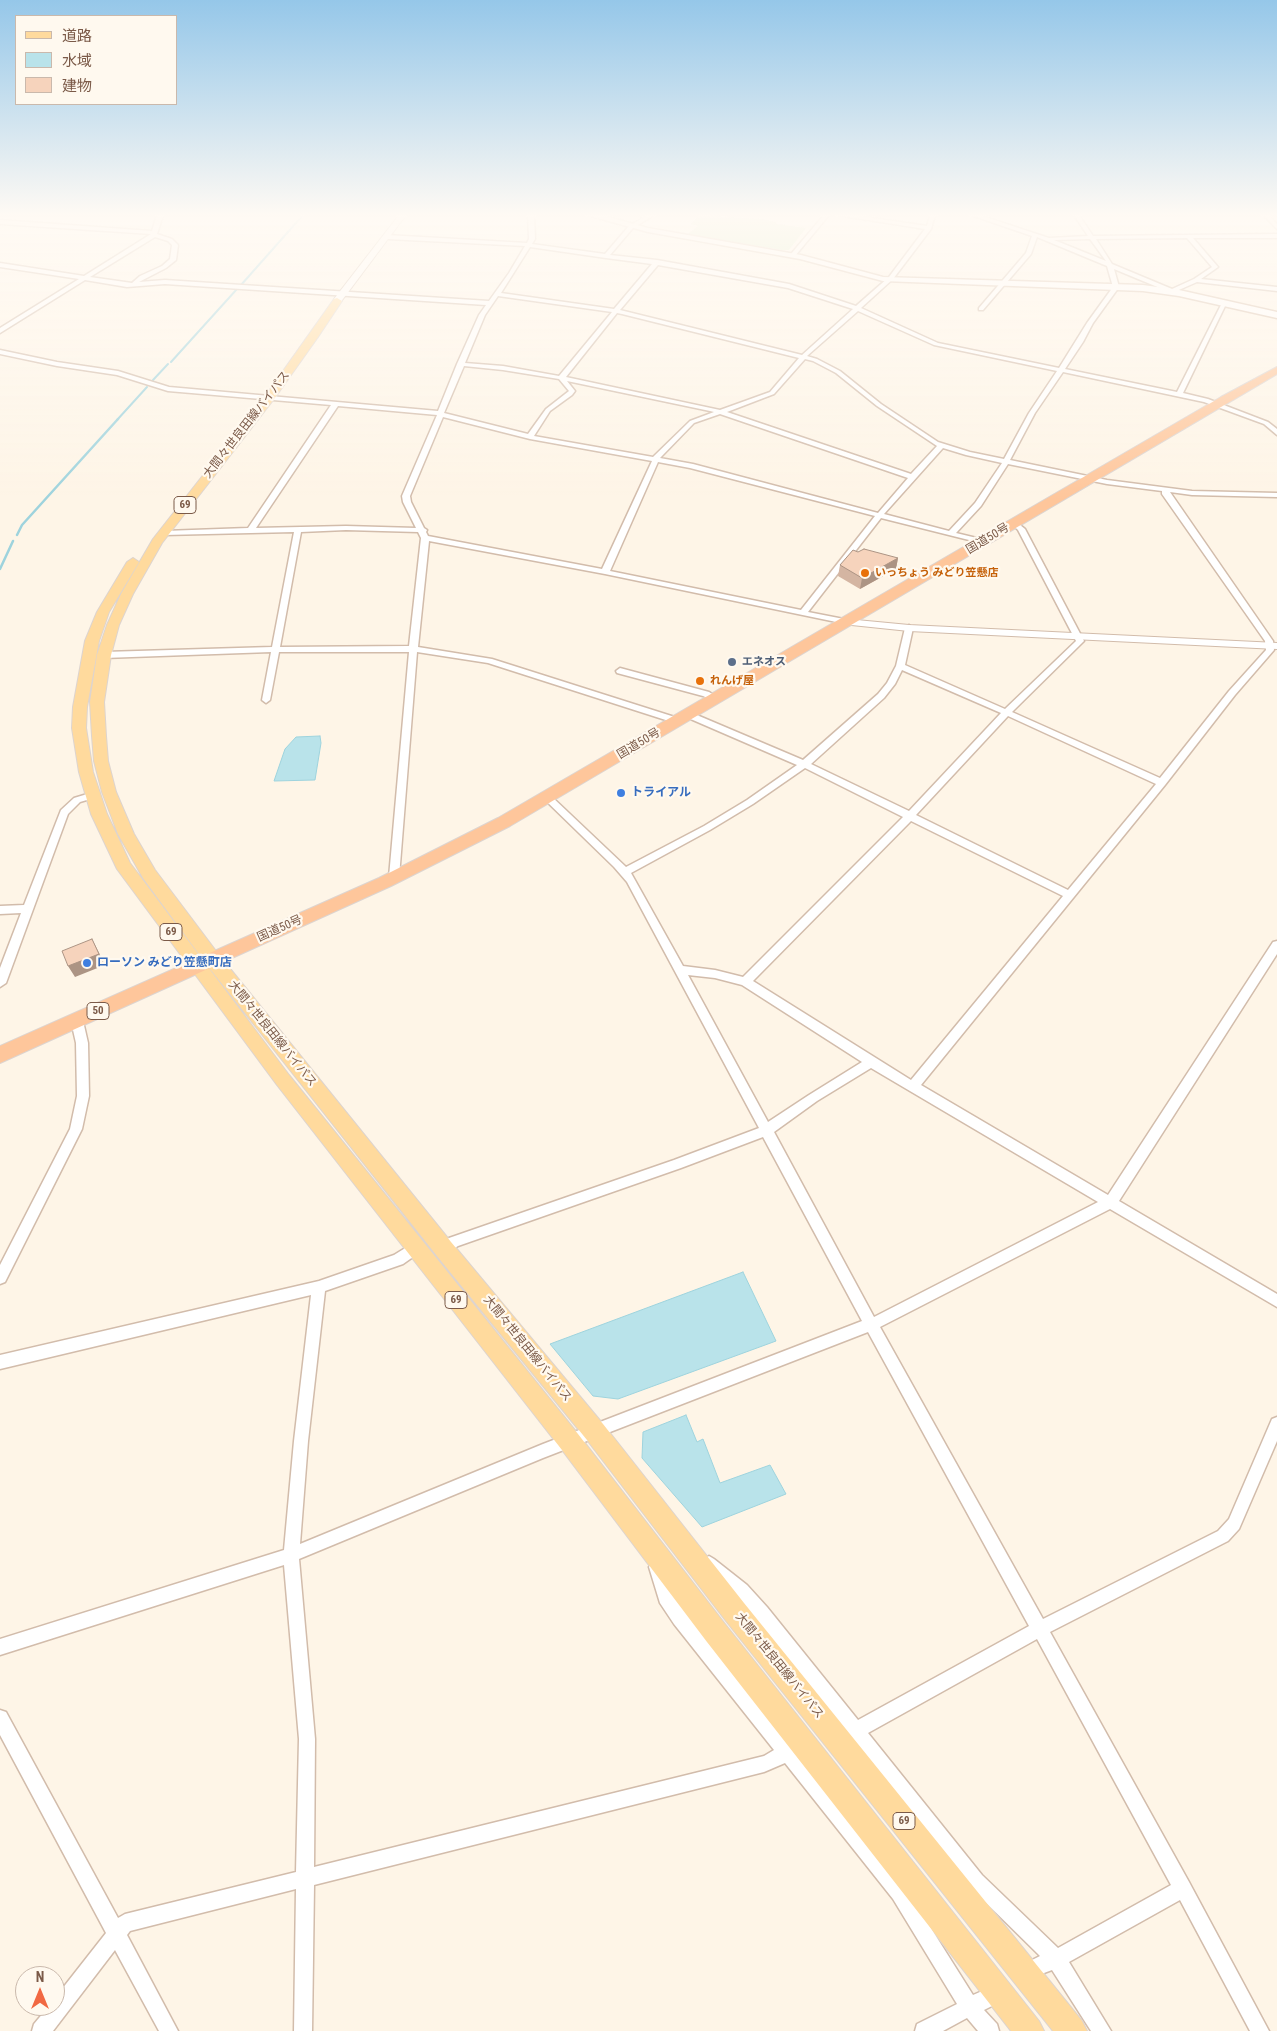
<!DOCTYPE html>
<meta charset="utf-8">
<style>
body{margin:0}
#map{position:relative;width:1277px;height:2031px;overflow:hidden;background:#fef5e7;font-family:"Roboto Condensed","Noto Sans JP",sans-serif}
canvas{display:block}
.legend{position:absolute;left:15px;top:15px;width:162px;height:90px;box-sizing:border-box;background:#fff9ef;border:1px solid #cab9ac;margin:0;padding:6px 9px;list-style:none;font-size:15px;color:#7b5a48}
.legend li{display:flex;align-items:center;gap:10px;height:25px}
.legend b{width:25px;border:1px solid #cab9ac}
.north{position:absolute;left:15px;top:1966px;width:50px;height:50px;box-sizing:border-box;background:#fff9ef;border:1px solid #cab9ac;border-radius:50%;rotate:0deg;font-size:14px;font-weight:700;line-height:20px;text-align:center;color:#7b5a48}
.north::after{content:'';display:block;margin:auto;width:18px;height:22px;background:#f16943;clip-path:polygon(50% 0,100% 100%,50% 72%,0 100%)}
</style>
<div id="map">
<canvas width="1277" height="2031"></canvas>
<ul class="legend">
<li><b style="height:6px;background:#ffda9d"></b>道路</li>
<li><b style="height:14px;background:#b9e3ea"></b>水域</li>
<li><b style="height:14px;background:#f6d3bc"></b>建物</li>
</ul>
<div class="north">N</div>
</div>
<script>
const g = document.querySelector('canvas').getContext('2d');
g.lineJoin = 'round';
function fill(path, color) {
  g.fillStyle = color;
  g.fill(path, 'evenodd');
}
function poly(rows) {
  const path = new Path2D();
  for (const r of rows) {
    path.moveTo(r[0], r[1]);
    for (let i = 2; i < r.length; i += 2) path.lineTo(r[i], r[i + 1]);
  }
  return path;
}
function strokePath(path, color, width, dash) {
  g.strokeStyle = color;
  g.lineWidth = width;
  g.lineCap = dash ? 'butt' : 'round';
  g.setLineDash(dash || []);
  g.stroke(path);
}
function drawText(font, color, halo, rows, align = 'center') {
  g.font = font + ' "Roboto Condensed","Noto Sans JP",sans-serif';
  g.lineWidth = 4.5;
  g.setLineDash([]);
  g.textBaseline = 'middle';
  g.strokeStyle = halo;
  g.fillStyle = color;
  for (const [text, x, y, turn = 0] of rows) {
    g.save();
    g.translate(x, y);
    g.rotate((+turn || 0) * Math.PI / 180);
    g.textAlign = isNaN(turn) ? turn : align;
    if (halo) g.strokeText(text, 0, 0);
    g.fillText(text, 0, 0);
    g.restore();
  }
}
fill(poly([
 [699,215,762,219,775,222,777,224,806,228,789,250,782,250,689,235,688,234,698,226,691,224]
]), '#d5eec3');
const water = poly([
 [320,736,321,743,315,780,274,781,285,749,296,737,320,736],
 [743,1272,776,1341,618,1399,593,1396,550,1344,743,1272],
 [686,1415,697,1442,703,1439,720,1483,770,1465,786,1494,702,1527,642,1458,643,1432,686,1415]
]);
fill(water, '#b9e3ea');
strokePath(water, '#9ed3dd', 1);
strokePath(poly([
 [241,285,303,215],
 [171,362,237,289],
 [153,380,168,364],
 [117,420,147,387]
]), '#9ed3dd', 2);
strokePath(poly([
 [17,535,22,525,118,419],
 [0,569,13,541]
]), '#9ed3dd', 2.5);
const minor = poly([
 [157,215,163,215,157,234,172,239,178,245,176,260,166,268,139,282,165,280,489,301,509,273,525,246,387,239,384,237,387,235,527,243,529,239,528,215,534,215,535,239,532,244,605,254,629,226,648,215,654,215,633,228,610,255,657,260,789,284,856,306,889,277,925,229,837,215,852,215,927,226,930,216,937,215,934,218,931,229,893,279,861,308,938,343,1059,368,1087,323,1113,287,1107,266,1037,237,1031,254,983,310,979,310,979,308,1026,253,1032,236,971,215,979,215,1049,238,1088,236,1074,215,1079,215,1093,236,1277,234,1277,238,1193,238,1218,267,1201,279,1277,287,1277,291,1197,282,1172,293,1114,269,1119,287,1093,323,1083,342,1065,369,1177,392,1222,303,1227,302,1183,393,1208,399,1268,422,1277,429,1277,435,1264,424,1204,402,1063,372,1035,413,1010,460,1107,480,1192,491,1277,493,1277,497,1192,495,1170,492,1273,641,1274,650,1235,695,1165,785,921,1085,1108,1195,1273,942,1277,941,1277,954,1119,1201,1277,1294,1277,1307,1110,1209,880,1327,1043,1619,1218,1531,1229,1519,1272,1419,1277,1417,1277,1441,1239,1529,1228,1541,1050,1632,1189,1882,1269,2031,1250,2031,1180,1900,1069,1962,1111,2031,1091,2031,1052,1970,1036,1976,1030,1973,1027,1967,1030,1961,1040,1956,970,1887,854,1742,849,1740,847,1733,755,1619,735,1597,704,1569,701,1564,704,1559,709,1556,714,1559,747,1585,767,1607,858,1720,1029,1626,868,1332,543,1458,299,1559,315,1739,314,1867,764,1756,774,1750,674,1624,660,1603,649,1567,652,1562,657,1559,662,1562,673,1593,686,1612,905,1887,973,1995,989,1988,996,1990,998,1997,996,2004,984,2010,997,2024,999,2031,978,2031,967,2018,943,2031,915,2031,917,2024,957,2004,893,1899,785,1763,764,1772,314,1885,312,2031,294,2031,296,1889,130,1931,127,1935,178,2031,159,2031,115,1950,53,2031,32,2031,34,2024,49,2006,55,2006,55,1998,106,1933,0,1735,0,1710,6,1712,118,1918,125,1914,296,1872,299,1739,284,1565,0,1655,0,1639,284,1550,294,1441,311,1295,0,1369,0,1355,319,1281,394,1255,415,1242,420,1244,421,1248,420,1252,403,1264,325,1291,308,1441,300,1544,543,1444,862,1321,763,1137,681,1168,458,1246,444,1255,439,1253,438,1249,439,1245,449,1238,674,1160,759,1128,627,882,614,867,543,798,548,795,551,796,626,867,704,826,747,800,797,765,686,717,686,713,692,713,803,760,878,694,887,683,896,666,905,628,909,625,913,628,905,665,1005,709,1076,641,1018,530,1011,523,1015,521,1025,529,1084,641,1012,712,1160,778,1229,691,1266,650,1265,641,1162,494,1162,491,1107,484,1008,464,981,506,956,533,985,540,985,544,881,518,808,612,849,620,850,622,846,624,605,574,429,541,418,647,492,659,681,719,683,721,681,723,675,723,488,663,417,652,399,877,394,881,390,880,389,877,409,652,279,652,270,700,266,703,262,700,271,652,104,658,100,655,104,652,272,647,294,532,164,535,160,533,164,531,248,528,331,405,168,391,117,375,57,366,0,354,0,350,57,362,118,371,169,387,438,411,457,364,479,315,486,305,165,284,127,287,85,280,0,333,0,328,79,279,0,267,0,263,84,276,151,234,0,224,0,220,152,231,157,215],
 [155,237,168,241,172,245,170,259,162,266,140,276,132,283,90,277,155,237],
 [1187,238,1212,267,1194,279,1172,289,1112,264,1096,239,1187,238],
 [1090,239,1106,261,1054,240,1090,239],
 [530,247,606,258,652,264,614,309,501,293,530,247],
 [658,265,788,288,853,309,802,355,620,310,658,265],
 [498,296,612,312,559,376,503,366,465,363,485,315,498,296],
 [858,311,934,345,1057,371,1029,413,1004,459,970,452,938,442,881,404,840,371,817,359,807,356,858,311],
 [617,313,622,314,799,358,770,392,720,410,566,377,617,313],
 [805,359,813,361,836,373,877,406,937,446,911,474,727,412,774,394,805,359],
 [464,366,503,370,559,379,569,391,546,409,528,434,444,413,464,366],
 [567,381,710,411,714,412,690,421,653,457,534,436,550,411,572,395,575,391,567,381],
 [338,406,437,415,402,496,403,502,416,528,346,526,256,528,338,406],
 [720,414,908,478,878,513,693,464,660,458,694,423,720,414],
 [443,417,530,439,652,461,602,569,428,536,426,532,427,530,424,528,411,502,410,496,443,417],
 [943,448,966,455,1002,463,975,503,949,531,884,514,943,448],
 [658,462,690,468,875,516,801,610,610,571,658,462],
 [346,530,418,532,421,538,409,646,280,647,301,532,346,530],
 [902,670,1001,713,909,811,811,764,884,698,895,684,902,670],
 [1008,716,1156,784,1068,890,916,815,1008,716],
 [805,768,903,817,743,977,715,970,683,966,631,873,710,830,753,804,805,768],
 [911,821,1063,896,911,1080,753,981,911,821],
 [688,975,715,978,742,985,862,1062,809,1095,768,1122,688,975],
 [871,1068,1098,1202,874,1317,774,1132,817,1101,871,1068],
 [1037,1639,1171,1885,1058,1948,982,1875,868,1733,1037,1639],
 [824,215,829,215,795,256,791,256,791,254,824,215],
 [1263,215,1268,215,1277,224,1277,229,1263,215],
 [620,668,709,692,720,699,716,702,703,696,617,673,616,671,620,668],
 [94,792,97,793,97,797,80,802,68,814,6,983,0,987,0,968,21,913,0,914,0,906,24,905,61,810,74,798,94,792],
 [77,1017,81,1018,83,1021,88,1043,89,1096,82,1129,5,1282,0,1284,0,1265,70,1129,77,1096,76,1043,71,1021,73,1018,77,1017]
]);
const tertiary = poly([
 [399,215,406,215,340,303,334,303,334,299,399,215],
 [846,619,909,625,1277,643,1277,649,909,631,842,624,841,622,846,619]
]);
const secondary = poly([
 [587,215,601,215,648,228,801,255,883,277,1143,285,1179,290,1277,312,1277,318,1179,296,1143,291,883,281,800,259,648,232,587,215]
]);
const primary = poly([
 [337,298,342,301,318,337,274,399,162,543,133,594,119,625,111,655,104,702,106,736,108,761,116,792,134,834,155,870,219,955,451,1242,603,1424,744,1603,1082,2021,1087,2031,1053,2031,726,1621,587,1440,437,1256,207,965,143,878,118,834,102,792,94,761,92,736,90,702,97,655,107,625,121,594,153,539,266,395,334,299,337,298],
 [133,558,139,562,109,612,99,641,87,707,86,728,93,772,107,814,130,863,289,1075,578,1434,725,1624,1039,2021,1044,2031,1011,2031,707,1642,562,1450,277,1085,117,869,91,814,79,772,72,728,73,707,85,641,97,612,127,562,133,558]
]);
const trunk = poly([
 [1277,367,1277,374,510,826,391,886,0,1063,0,1046,379,878,498,818,1221,397,1277,367]
]);
strokePath(minor, '#d2bcab', 3);
strokePath(tertiary, '#d2bcab', 2);
strokePath(secondary, '#d8bfaa', 3);
strokePath(primary, '#ddd4cf', 2);
strokePath(trunk, '#ddd4cf', 2);
fill(minor, '#fff');
fill(tertiary, '#fff');
fill(secondary, '#fff');
fill(primary, '#ffda9d');
fill(trunk, '#fec69b');
fill(poly([
 [858,552,898,558,896,569,860,589,838,576,840,565]
]), '#d4b5a2');
fill(poly([
 [898,558,896,569,860,589,862,578],
 [92,939,105,965,75,977,68,966]
]), '#ac9484');
const building = poly([
 [864,549,898,558,862,578,840,565,853,550,858,552,864,549],
 [92,939,99,954,68,966,62,951,92,939]
]);
fill(building, '#f6d3bc');
strokePath(building, '#ac9484', 1);
const sky = g.createLinearGradient(0, 0, 0, 500);
sky.addColorStop(0, '#95c7e9');
sky.addColorStop(0.43, '#fffaf4');
sky.addColorStop(1, '#fffaf400');
g.fillStyle = sky;
g.fillRect(0, 0, 1277, 500);
for (const [x, y, r, color] of [
 [865,573,5,"#e8710a"],
 [732,662,5,"#5c6f8a"],
 [700,681,5,"#e8710a"],
 [621,793,5,"#3f7fe0"],
 [87,963,5,"#3f7fe0"]
]) {
  const dot = new Path2D();
  dot.arc(x, y, r, 0, 2 * Math.PI);
  g.fillStyle = color;
  g.fill(dot);
  strokePath(dot, '#fff9ef', 2);
}
for (const [x, y, w] of [
 [185,505,22],
 [171,932,22],
 [98,1011,22],
 [456,1300,22],
 [904,1821,22]
]) {
  const box = new Path2D();
  box.roundRect(x - w / 2, y - 8.5, w, 17, 4);
  g.fillStyle = '#fff9ef';
  g.fill(box);
  strokePath(box, '#7b5a48', 1);
}
drawText('bold 11px', '#7b5a48', null, [
 ["69",185,505],
 ["69",171,932],
 ["50",98,1011],
 ["69",456,1300],
 ["69",904,1821]
]);
drawText('bold 11px', '#c56008', '#fff9ef', [
 ["いっちょう みどり笠懸店",875,573],
 ["れんげ屋",710,681]
], 'left');
drawText('bold 11px', '#4e5e75', '#fff9ef', [
 ["エネオス",742,662]
], 'left');
drawText('12px', '#7b5a48', '#fff9ef', [
 ["大間々世良田線バイパス",247,425,-52],
 ["国道50号",988,539,-31],
 ["国道50号",639,744,-31],
 ["国道50号",280,929,-24],
 ["大間々世良田線バイパス",272,1034,51],
 ["大間々世良田線バイパス",527,1349,51],
 ["大間々世良田線バイパス",779,1666,51]
]);
drawText('bold 12px', '#366cbe', '#fff9ef', [
 ["トライアル",631,793],
 ["ローソン みどり笠懸町店",97,963]
], 'left');
</script>
